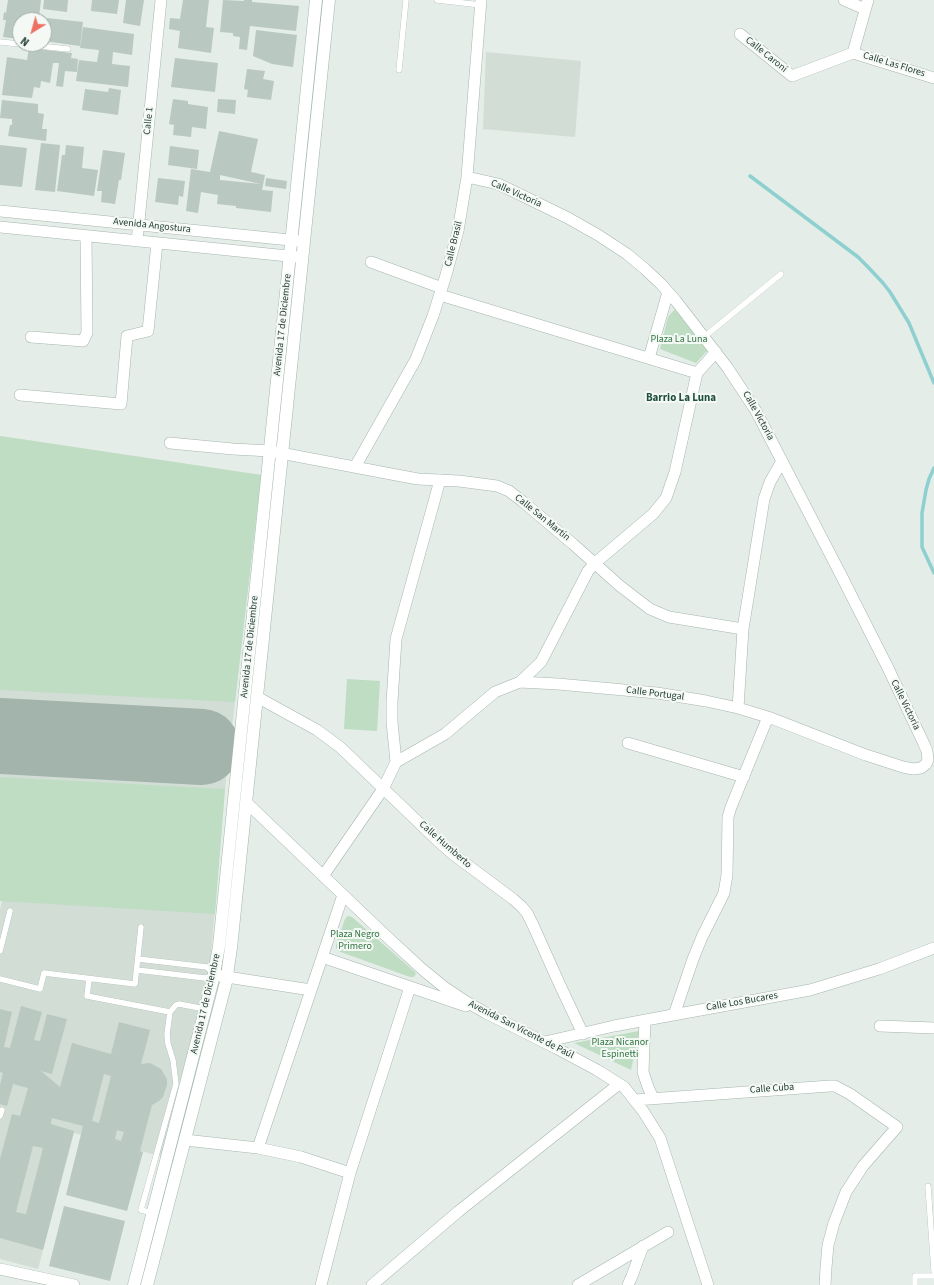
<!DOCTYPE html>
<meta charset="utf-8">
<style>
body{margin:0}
#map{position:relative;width:934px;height:1285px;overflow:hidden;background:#e4ede8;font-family:"Source Sans 3",sans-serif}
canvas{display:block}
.north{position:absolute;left:12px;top:12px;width:40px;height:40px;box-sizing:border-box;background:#f5f9f6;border:1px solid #a1aea8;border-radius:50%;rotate:217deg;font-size:11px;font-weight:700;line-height:16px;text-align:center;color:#243e33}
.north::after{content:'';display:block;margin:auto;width:14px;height:18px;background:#ed7062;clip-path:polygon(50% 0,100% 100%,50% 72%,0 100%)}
</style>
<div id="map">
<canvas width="934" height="1285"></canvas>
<div class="north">N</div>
</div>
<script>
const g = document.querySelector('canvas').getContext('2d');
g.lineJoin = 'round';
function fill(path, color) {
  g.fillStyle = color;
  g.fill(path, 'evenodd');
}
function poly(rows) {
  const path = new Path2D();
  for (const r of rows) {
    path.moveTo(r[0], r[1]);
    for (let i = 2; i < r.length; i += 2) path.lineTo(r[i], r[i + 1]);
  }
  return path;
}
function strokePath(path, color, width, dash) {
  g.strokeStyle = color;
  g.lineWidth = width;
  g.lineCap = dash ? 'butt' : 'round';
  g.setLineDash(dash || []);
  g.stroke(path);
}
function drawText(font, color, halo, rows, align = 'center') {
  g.font = font + ' "Source Sans 3",sans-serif';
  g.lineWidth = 4;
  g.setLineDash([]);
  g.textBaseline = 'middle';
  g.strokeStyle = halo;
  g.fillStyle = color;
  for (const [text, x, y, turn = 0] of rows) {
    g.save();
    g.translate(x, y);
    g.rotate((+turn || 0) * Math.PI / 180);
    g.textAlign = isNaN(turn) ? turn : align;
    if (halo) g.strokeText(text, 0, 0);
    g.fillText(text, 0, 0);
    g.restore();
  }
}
fill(poly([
 [486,52,581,61,575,137,483,129],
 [0,436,261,475,225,789,210,966,163,1157,74,1133,38,1269,0,1259,0,910,2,901,0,901]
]), '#d2ddd6');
fill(poly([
 [674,310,676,311,707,351,696,363,660,349,668,317],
 [0,436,261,475,235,702,0,690],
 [347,679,380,681,377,731,344,729],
 [0,777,225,789,215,914,0,901],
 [348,916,352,917,415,972,416,974,414,977,410,977,338,951,336,948,336,945,345,919],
 [639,1031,631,1070,574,1043]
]), '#beddc2');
strokePath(poly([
 [750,176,858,257,867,266,883,283,890,292,909,323,934,383],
 [934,468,929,479,926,490,922,513,922,547,934,573]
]), '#8ecfd0', 3.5);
strokePath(poly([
 [0,736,202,747]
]), '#a2b4ab', 76);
fill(poly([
 [8,0,41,0,39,17,44,17,43,20,20,20,20,39,3,37,6,20,3,20,4,12,6,13],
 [44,0,68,0,67,12,43,9],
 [92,0,119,0,117,14,91,11],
 [126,0,144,0,140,26,123,23],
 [183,0,209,0,206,27,214,28,211,53,178,48,180,31,169,29,170,18,180,19],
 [223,0,244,1,244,0,252,0,252,2,299,6,296,31,250,26,247,50,239,49,240,37,233,36,233,33,220,32],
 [47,18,83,22,80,46,44,41,44,30,45,30],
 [83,27,134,34,132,55,113,52,112,64,130,66,128,87,76,81,79,60,97,62,99,50,80,48],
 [256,30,297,35,293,67,272,64,253,56],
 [29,48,72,53,71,58,78,59,77,72,65,71,63,87,56,86,59,63,53,63,50,83,41,81,40,88,34,87,32,98,2,95,7,57,27,60],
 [175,58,218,63,215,92,171,87],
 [247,69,265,71,263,79,274,81,271,100,247,97,248,90,244,89],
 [109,88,121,90,118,115,82,110,85,89,108,92],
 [173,99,188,101,188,104,208,107,206,129,192,127,191,137,173,135,174,125,169,124],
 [218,99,236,100,235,114,217,112],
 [2,100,38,104,38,113,44,114,42,129,47,129,46,141,8,136,10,125,12,125,12,119,0,118],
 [219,131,258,139,251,172,265,175,262,190,273,191,271,212,236,208,236,206,217,204,218,195,201,192,198,213,186,211,191,169,210,172],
 [220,175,261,184,220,180],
 [41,143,60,145,55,192,35,190],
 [0,145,27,148,22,187,0,185],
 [66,145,84,147,82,168,98,170,94,196,57,191,62,155,65,155],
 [170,146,199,150,197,169,168,165],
 [103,150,125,153,121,180,119,180,115,204,101,202,102,191,97,191],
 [158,178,185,181,183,197,179,196,178,205,155,202],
 [266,178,287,181,286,189,265,186],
 [21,1006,42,1012,34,1040,40,1041,47,1014,67,1019,52,1074,41,1071,60,1087,72,1043,111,1054,119,1022,150,1030,141,1064,150,1063,161,1069,167,1079,167,1085,163,1097,159,1101,152,1105,140,1151,143,1152,127,1211,66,1195,83,1126,52,1118,51,1124,74,1131,43,1250,0,1238,0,1159,12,1114,20,1116,28,1088,13,1084,7,1106,0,1104,0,1085,3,1073,0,1072,0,1009,12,1012,4,1047,10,1048],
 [104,1074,111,1076,99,1123,92,1121],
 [117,1130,124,1132,121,1141,115,1139],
 [33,1146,43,1148,26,1214,16,1212],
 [64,1206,125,1221,110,1281,49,1266]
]), '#b9c8c0');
const lane = poly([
 [437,0,481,5],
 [0,42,68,49],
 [399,70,406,0],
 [704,337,781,274],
 [0,951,10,911],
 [137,970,205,978,214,975,207,967,138,959],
 [0,979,40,989,44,973,135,984,141,927],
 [89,979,87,996,170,1012],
 [0,1116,2,1110],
 [928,1186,934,1271],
 [153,1213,141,1210,176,1084,173,1060,168,1044,167,1034,170,1012,176,1005,179,1004,205,1009],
 [915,1285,915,1276,934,1276]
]);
const street = poly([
 [844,0,865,9],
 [740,34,792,76,853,53],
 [853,53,934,78],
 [853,53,868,0],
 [0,211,300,241],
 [0,227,298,257],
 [137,241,161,0],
 [371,262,442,288],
 [440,295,697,373],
 [31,337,83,341,87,333,86,236],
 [649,358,668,292],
 [20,395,121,404,127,336,148,331,157,243],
 [170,443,233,449,270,451,407,477,418,479,459,481,497,486,509,491,522,501,573,544,620,586,650,609,669,617,743,629],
 [355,467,416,359,433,316,446,275,458,231,467,177,481,0],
 [520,682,541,662,588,571,595,563,653,514,666,498,675,472,697,373,716,352],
 [257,697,317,730,340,747,438,841,454,855,513,899,522,907,527,913,533,925,559,983,583,1034],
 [738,708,743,629,764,499,770,482,782,461],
 [628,743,744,777],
 [396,762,445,734,495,692,520,682,558,684,657,693,706,701,738,708,771,718,866,755,903,767,913,769,921,768,926,764,928,760,927,751,924,744,888,668,842,577,756,411,727,367,676,301,661,284,645,269,627,254,598,235,568,218,521,195,498,184,467,177],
 [246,802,384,934,422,969,444,987,465,1001,486,1013,556,1048,597,1070,624,1087,643,1111,660,1138,708,1285],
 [323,876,383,789,396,762,392,722,392,702,396,639,440,480],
 [322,957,466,1006],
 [214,975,311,990],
 [674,1015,693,959,702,937,724,893,727,875,728,817,731,807,768,717],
 [645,1020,643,1072,648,1087,653,1098],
 [880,1026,934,1028],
 [545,1042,614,1026,662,1017,810,990,879,969,934,948],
 [635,1100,830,1086,835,1086,850,1094,897,1127,863,1166,846,1192,834,1223,828,1245,826,1268,825,1285],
 [185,1140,258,1148,301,1157,350,1173],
 [258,1148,343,895],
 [0,1269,74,1285],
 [321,1285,350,1173,410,987],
 [372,1285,459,1211,619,1084],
 [578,1285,668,1232],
 [628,1285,632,1276,643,1246]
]);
const secondary = poly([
 [134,1285,213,979,219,946,316,0],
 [147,1285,226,982,231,948,329,0]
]);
strokePath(lane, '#a7b5ae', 6);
strokePath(street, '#a7b5ae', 12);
strokePath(secondary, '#a3b8ae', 13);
strokePath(lane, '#fff', 5.5);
strokePath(street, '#fff', 11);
strokePath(secondary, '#fff', 12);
drawText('10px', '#243e33', '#f5f9f6', [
 ["Calle Caroní",766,55,39],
 ["Calle Las Flores",894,65,17],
 ["Calle 1",149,121,-84],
 ["Calle Victoria",516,194,24],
 ["Avenida Angostura",152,226,6],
 ["Calle Brasil",454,244,-76],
 ["Avenida 17 de Diciembre",283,325,-84],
 ["Calle Victoria",758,416,61],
 ["Calle San Martín",542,518,39],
 ["Avenida 17 de Diciembre",250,647,-84],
 ["Calle Portugal",655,694,7],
 ["Calle Victoria",905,705,64],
 ["Calle Humberto",445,845,41],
 ["Calle Los Bucares",742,1002,-10],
 ["Avenida 17 de Diciembre",206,1004,-77],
 ["Avenida San Vicente de Paúl",521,1030,27],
 ["Calle Cuba",772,1089,-4]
]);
drawText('10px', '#2f7440', '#f5f9f6', [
 ["Plaza La Luna",679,340],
 ["Plaza Negro",355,935],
 ["Primero",355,947],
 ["Plaza Nicanor",620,1043],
 ["Espinetti",620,1055]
]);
drawText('bold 11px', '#20503d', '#f5f9f6', [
 ["Barrio La Luna",681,399]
]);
</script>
